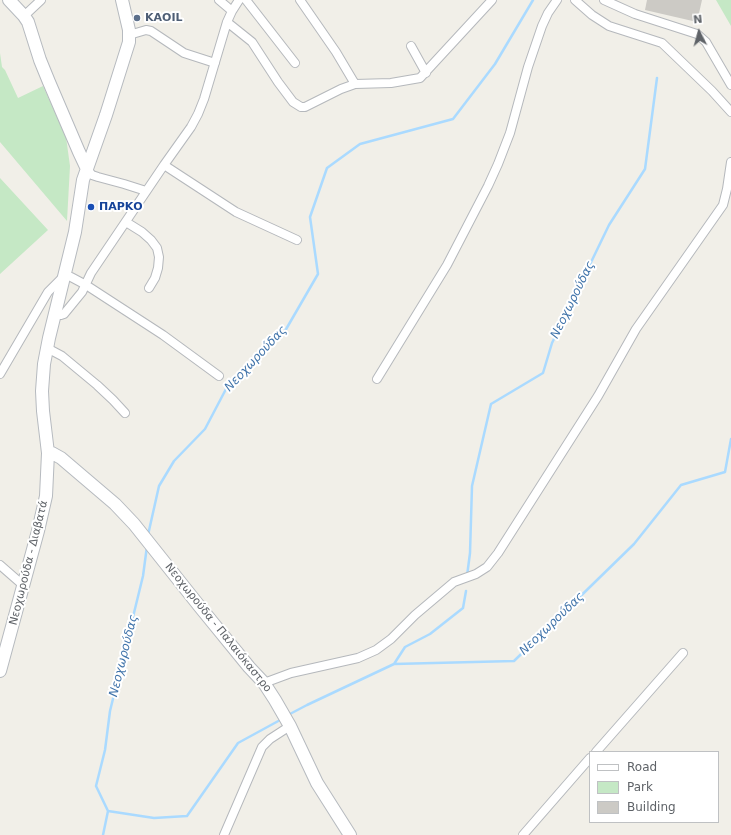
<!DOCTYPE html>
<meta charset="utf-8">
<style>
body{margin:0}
#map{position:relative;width:731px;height:835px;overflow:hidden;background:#f1efe8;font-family:"DejaVu Sans",sans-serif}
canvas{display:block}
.legend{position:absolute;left:589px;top:751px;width:130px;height:72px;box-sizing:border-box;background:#fff;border:1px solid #bfc1c3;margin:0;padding:5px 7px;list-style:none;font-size:12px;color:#5f6368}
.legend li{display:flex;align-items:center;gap:8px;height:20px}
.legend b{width:20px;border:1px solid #bfc1c3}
.north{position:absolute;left:679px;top:12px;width:40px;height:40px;-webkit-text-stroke:3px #fff;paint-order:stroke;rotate:354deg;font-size:11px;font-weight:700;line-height:16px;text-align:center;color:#5f6368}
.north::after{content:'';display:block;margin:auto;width:14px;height:18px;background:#5f6368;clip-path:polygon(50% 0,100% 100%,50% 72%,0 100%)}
</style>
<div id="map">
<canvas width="731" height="835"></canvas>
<ul class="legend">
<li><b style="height:5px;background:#fff"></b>Road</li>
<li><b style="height:11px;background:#c5e8c5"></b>Park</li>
<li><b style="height:11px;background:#cccac5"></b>Building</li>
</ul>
<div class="north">N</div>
</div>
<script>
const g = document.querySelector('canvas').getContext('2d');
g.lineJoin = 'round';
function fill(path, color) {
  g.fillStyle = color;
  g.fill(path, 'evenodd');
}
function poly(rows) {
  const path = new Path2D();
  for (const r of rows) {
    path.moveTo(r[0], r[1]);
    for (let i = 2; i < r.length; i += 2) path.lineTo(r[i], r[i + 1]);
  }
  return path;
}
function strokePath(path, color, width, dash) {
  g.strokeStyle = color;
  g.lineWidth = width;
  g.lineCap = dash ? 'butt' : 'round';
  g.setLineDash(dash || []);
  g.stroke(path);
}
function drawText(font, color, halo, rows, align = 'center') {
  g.font = font + ' "DejaVu Sans",sans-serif';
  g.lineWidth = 4;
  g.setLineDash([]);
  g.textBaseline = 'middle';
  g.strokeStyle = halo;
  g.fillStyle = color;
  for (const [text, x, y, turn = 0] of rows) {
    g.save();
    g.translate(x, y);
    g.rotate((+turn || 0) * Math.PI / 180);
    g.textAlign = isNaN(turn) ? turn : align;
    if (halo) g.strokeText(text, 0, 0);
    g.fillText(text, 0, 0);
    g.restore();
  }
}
fill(poly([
 [716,0,731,0,731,26],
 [0,53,2,67,5,70,18,98,43,86,66,137,70,166,67,221,0,142],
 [0,178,48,230,0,274]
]), '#c5e8c5');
strokePath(poly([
 [148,535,159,486,174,461,205,429,226,389,285,331,318,274,310,217,327,168,360,144,453,119,495,64,533,0],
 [467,576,470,553,472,486,491,404,543,373,552,343,609,225,645,169,657,78],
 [394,664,405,647,430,634,463,608,466,591],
 [288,715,307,705,394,664,514,661,634,544,681,485,725,472,731,439],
 [108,811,154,818,187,816,238,743,282,719],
 [103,835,108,811,96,786,105,750,110,711,143,576,147,546]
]), '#aadaff', 2.5);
fill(poly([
 [647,0,702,0,697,22,645,10]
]), '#cccac5');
const street = poly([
 [219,0,232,11],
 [246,0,295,63],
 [300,0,336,52,355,84],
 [575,0,592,15,609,26,662,43,712,91,731,112],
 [604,0,635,14,697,34,706,42,731,85],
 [24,16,41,0],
 [227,22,252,42,278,82,293,102,301,107,305,107,341,89,355,84,391,83,420,78,492,0],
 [129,35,146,30,151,31,184,53,215,63],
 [411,46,426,73],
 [164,165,236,212,297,240],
 [87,169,92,175,98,177,124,184,146,191],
 [126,222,142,232,151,240,157,248,159,257,158,268,155,278,149,288],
 [55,315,61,315,64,314,82,292,91,273,164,165,191,127,198,114,204,99,227,22,232,11,239,0],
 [47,348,62,356,97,385,113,400,125,413],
 [0,374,48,292,65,275,71,277,86,285,163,335,219,376],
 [377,379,447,265,488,186,498,164,510,133,528,67,542,26,548,13,557,0],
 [0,565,24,586],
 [264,683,291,673,358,658,376,650,391,639,415,615,454,582,476,574,487,567,498,553,598,396,636,329,723,205,727,189,731,162],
 [596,752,683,653],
 [224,835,262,747,270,739,290,726],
 [523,835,590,758]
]);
const secondary = poly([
 [9,0,24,16,28,22,40,60,49,82,79,152,87,169],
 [48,453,52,453,61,458,115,504,134,524,200,607,249,667,264,683,275,700,290,726,317,783,350,835],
 [0,671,38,531,46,496,48,453,43,411,42,391,44,364,49,338,75,232,83,180,106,115,129,42,129,30,122,0]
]);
strokePath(street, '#b5b8bc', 10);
strokePath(secondary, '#b6babf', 14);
strokePath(street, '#fff', 8);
strokePath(secondary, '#fff', 12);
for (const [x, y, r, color] of [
 [137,18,4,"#5c6f8a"],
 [91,207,4,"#1a4fb4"]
]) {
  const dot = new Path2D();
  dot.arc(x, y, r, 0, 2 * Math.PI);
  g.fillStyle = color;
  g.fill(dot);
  strokePath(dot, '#fff', 1.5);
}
drawText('bold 11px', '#4e5e75', '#fff', [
 ["KAOIL",145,18]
], 'left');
drawText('bold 11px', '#164399', '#fff', [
 ["ΠΑΡΚΟ",99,207]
], 'left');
drawText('11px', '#5f6368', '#fff', [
 ["Νεοχωρούδα - Διαβατά",29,563,-76],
 ["Νεοχωρούδα - Παλαιόκαστρο",218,628,51]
]);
drawText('italic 12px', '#4174aa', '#fff', [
 ["Νεοχωρούδας",573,300,-64],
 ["Νεοχωρούδας",256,359,-47],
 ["Νεοχωρούδας",552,624,-44],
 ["Νεοχωρούδας",124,656,-76]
]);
</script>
